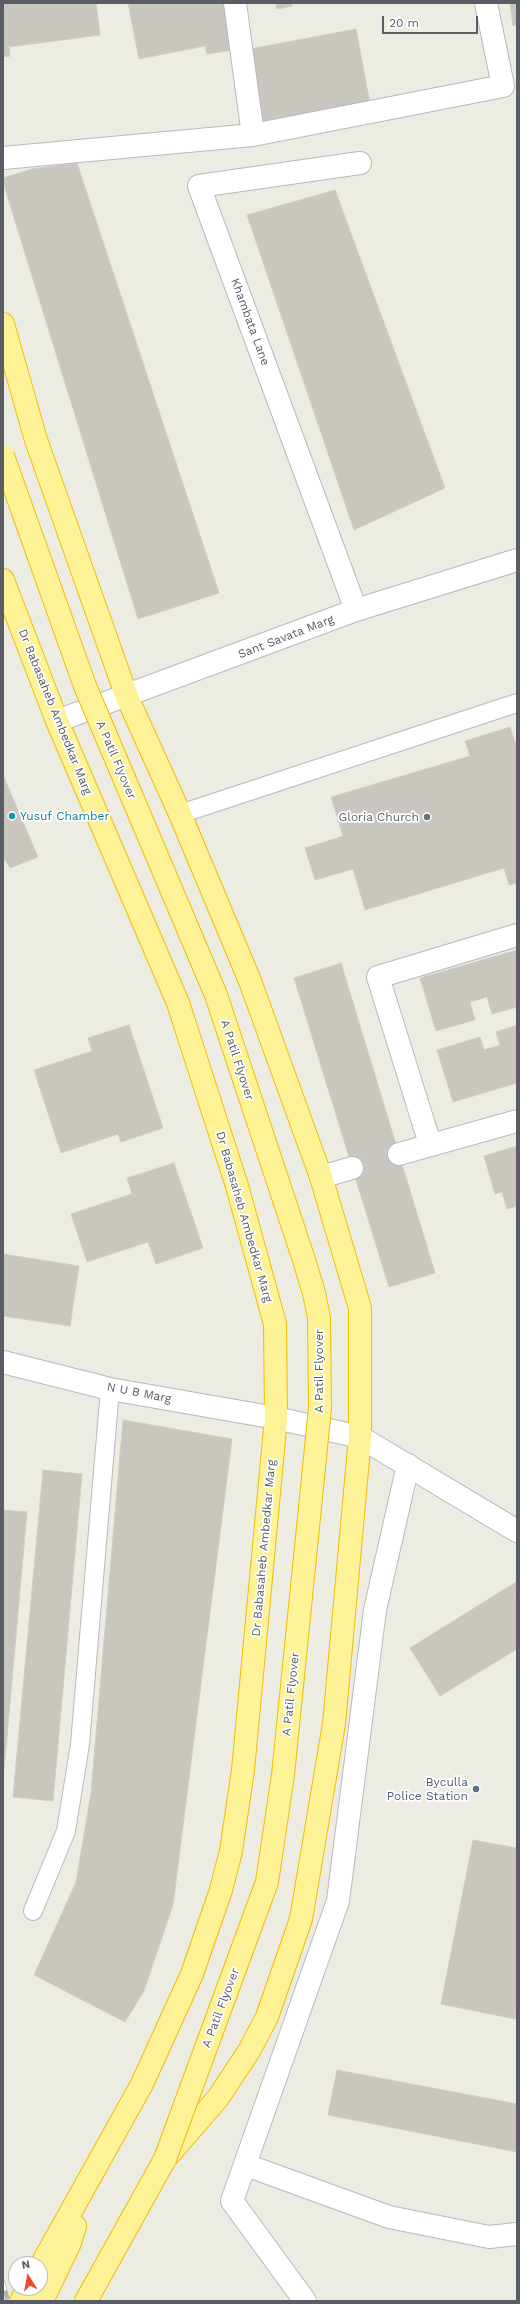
<!DOCTYPE html>
<style>
body{margin:0}
#map{position:relative;width:520px;height:2304px;overflow:hidden;background:#edece2;font-family:"Work Sans",sans-serif}
canvas{display:block}
.frame{position:absolute;inset:0;border:4px solid #5a5d63;pointer-events:none}
.north{position:absolute;left:8px;top:2256px;width:40px;height:40px;box-sizing:border-box;background:#fff;border:1px solid #bdbec1;border-radius:50%;rotate:349deg;font-size:11px;font-weight:700;line-height:16px;text-align:center;color:#5a5d63}
.north::after{content:'';display:block;margin:auto;width:14px;height:18px;background:#e94e2c;clip-path:polygon(50% 0,100% 100%,50% 72%,0 100%)}
.scale{position:absolute;left:382px;top:16px;width:96px;height:18px;box-sizing:border-box;border:2px solid #5a5d63;border-top:0;padding-left:5px;font-size:12px;line-height:14px;white-space:nowrap;color:#5a5d63;-webkit-text-stroke:3px #fff;paint-order:stroke}
</style>
<div id="map">
<canvas width="520" height="2304"></canvas>
<div class="frame"></div>
<div class="north">N</div>
<div class="scale">20 m</div>
</div>
<script>
const g = document.querySelector('canvas').getContext('2d');
g.lineJoin = 'round';
function fill(path, color) {
  g.fillStyle = color;
  g.fill(path, 'evenodd');
}
function poly(rows) {
  const path = new Path2D();
  for (const r of rows) {
    path.moveTo(r[0], r[1]);
    for (let i = 2; i < r.length; i += 2) path.lineTo(r[i], r[i + 1]);
  }
  return path;
}
function strokePath(path, color, width, dash) {
  g.strokeStyle = color;
  g.lineWidth = width;
  g.lineCap = dash ? 'butt' : 'round';
  g.setLineDash(dash || []);
  g.stroke(path);
}
function drawText(font, color, halo, rows, align = 'center') {
  g.font = font + ' "Work Sans",sans-serif';
  g.lineWidth = 3.5;
  g.setLineDash([]);
  g.textBaseline = 'middle';
  g.strokeStyle = halo;
  g.fillStyle = color;
  for (const [text, x, y, turn = 0] of rows) {
    g.save();
    g.translate(x, y);
    g.rotate((+turn || 0) * Math.PI / 180);
    g.textAlign = isNaN(turn) ? turn : align;
    if (halo) g.strokeText(text, 0, 0);
    g.fillText(text, 0, 0);
    g.restore();
  }
}
const building = poly([
 [3,3,96,3,100,35,9,47,10,56,3,57,3,3],
 [128,3,225,3,233,50,207,54,205,46,139,59,128,3],
 [276,3,292,3,292,6,277,9,276,3],
 [517,3,517,25,513,26,510,4,517,3],
 [356,29,370,104,264,124,250,49,356,29],
 [77,163,219,593,138,619,3,182,3,178,32,169,77,163],
 [335,190,445,488,354,530,247,215,335,190],
 [510,727,515,742,517,741,517,883,509,885,504,868,365,910,353,869,315,880,305,848,343,836,331,797,470,756,465,741,510,727],
 [3,775,38,857,10,868,3,857,3,775],
 [517,950,517,1007,492,1014,487,997,470,1002,475,1020,436,1031,420,978,517,950],
 [341,963,435,1273,389,1287,294,978,341,963],
 [129,1025,163,1128,121,1142,118,1134,61,1153,34,1070,92,1051,88,1038,129,1025],
 [517,1025,517,1083,453,1102,437,1050,480,1037,484,1050,500,1045,496,1032,517,1025],
 [517,1146,517,1206,507,1209,502,1192,495,1194,484,1156,517,1146],
 [174,1163,203,1248,156,1264,148,1242,87,1262,71,1214,132,1194,127,1178,174,1163],
 [3,1254,79,1266,70,1326,3,1316,3,1254],
 [123,1420,232,1439,173,1905,144,1991,125,2022,34,1975,76,1882,91,1793,123,1420],
 [43,1470,82,1474,53,1801,13,1797,43,1470],
 [3,1510,27,1512,4,1770,3,1770,3,1510],
 [516,1582,517,1649,440,1696,410,1648,516,1582],
 [473,1840,517,1848,517,2008,515,2019,441,2004,473,1840],
 [337,2070,517,2104,517,2152,328,2115,337,2070]
]);
fill(building, '#c8c6bf');
strokePath(building, '#d2cec0', 1);
strokePath(poly([
 [352,1168,399,1154]
]), '#c8c8c2', 22, [22, 11]);
const service = poly([
 [180,814,517,703],
 [33,1911,66,1831,80,1744,110,1389]
]);
const minor = poly([
 [235,3,253,135],
 [3,158,253,135,503,86,486,3],
 [356,610,199,186,360,163],
 [430,1144,378,977,517,935],
 [399,1154,517,1121],
 [321,1177,352,1168],
 [3,1362,110,1389,276,1418,360,1437,517,1531],
 [246,2165,389,2217,489,2237,517,2234],
 [305,2301,232,2201,338,1901,375,1610,408,1465]
]);
const tertiary = poly([
 [57,721,356,610,517,560]
]);
const trunk = poly([
 [3,324,36,440,127,697,180,814,250,981,321,1177,360,1308,360,1437,334,1724,301,1919,267,2017,249,2051,218,2098,165,2159,86,2301],
 [3,580,57,721,178,1003,237,1186,275,1324,276,1418,243,1770,231,1851,221,1890,192,1974,142,2084,40,2267],
 [21,2301,28,2288],
 [42,2301,70,2243,75,2226]
]);
strokePath(service, '#b7b9bf', 20);
strokePath(minor, '#b7b9bf', 24);
strokePath(tertiary, '#b7b9bf', 24);
strokePath(trunk, '#efbc00', 24);
strokePath(service, '#fff', 18);
strokePath(minor, '#fff', 22);
strokePath(tertiary, '#fff', 22);
strokePath(trunk, '#fef297', 22);
const rail = poly([
 [3,2282,8,2301]
]);
strokePath(rail, '#b3b4b4', 4.5);
strokePath(rail, '#fff', 3, [9]);
const trunkBridge = poly([
 [3,456,85,686,216,995,304,1260,314,1293,319,1318,320,1408,283,1775,267,1882,165,2159]
]);
strokePath(trunkBridge, '#efbc00', 24, []);
strokePath(trunkBridge, '#fef297', 22);
for (const [x, y, r, color] of [
 [12,816,4,"#0f9aa8"],
 [427,817,4,"#6b7280"],
 [476,1789,4,"#5c6f8a"]
]) {
  const dot = new Path2D();
  dot.arc(x, y, r, 0, 2 * Math.PI);
  g.fillStyle = color;
  g.fill(dot);
  strokePath(dot, '#fff', 1.5);
}
drawText('12px', '#5a5d63', '#fff', [
 ["Khambata Lane",250,322,70],
 ["Sant Savata Marg",286,637,-21],
 ["Dr Babasaheb Ambedkar Marg",55,712,68],
 ["A Patil Flyover",116,760,67],
 ["A Patil Flyover",237,1060,72],
 ["Dr Babasaheb Ambedkar Marg",244,1217,74],
 ["A Patil Flyover",319,1371,-90],
 ["N U B Marg",139,1393,11],
 ["Dr Babasaheb Ambedkar Marg",264,1548,-85],
 ["A Patil Flyover",291,1694,-84],
 ["A Patil Flyover",221,2008,-69]
]);
drawText('12px', '#0d838f', '#fff', [
 ["Yusuf Chamber",20,816]
], 'left');
drawText('12px', '#5b616d', '#fff', [
 ["Gloria Church",419,817]
], 'right');
drawText('12px', '#4e5e75', '#fff', [
 ["Byculla",468,1782],
 ["Police Station",468,1796]
], 'right');
</script>
